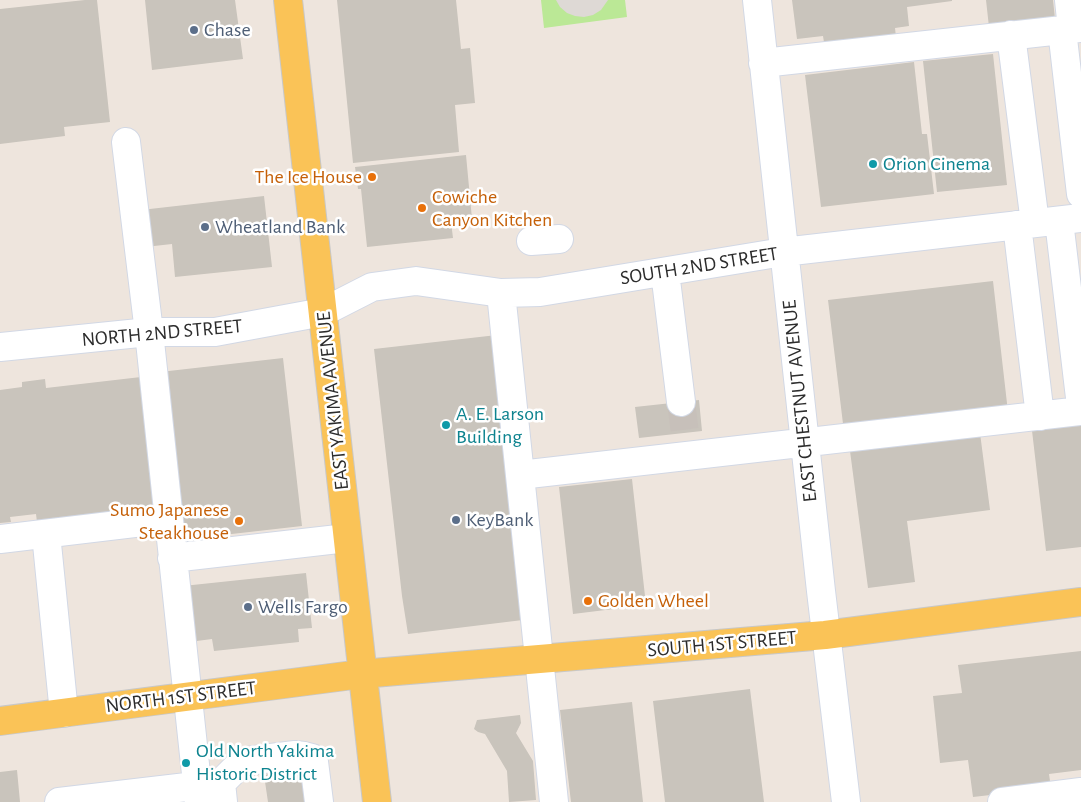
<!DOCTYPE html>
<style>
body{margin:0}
canvas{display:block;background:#eee5dd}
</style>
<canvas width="1081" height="802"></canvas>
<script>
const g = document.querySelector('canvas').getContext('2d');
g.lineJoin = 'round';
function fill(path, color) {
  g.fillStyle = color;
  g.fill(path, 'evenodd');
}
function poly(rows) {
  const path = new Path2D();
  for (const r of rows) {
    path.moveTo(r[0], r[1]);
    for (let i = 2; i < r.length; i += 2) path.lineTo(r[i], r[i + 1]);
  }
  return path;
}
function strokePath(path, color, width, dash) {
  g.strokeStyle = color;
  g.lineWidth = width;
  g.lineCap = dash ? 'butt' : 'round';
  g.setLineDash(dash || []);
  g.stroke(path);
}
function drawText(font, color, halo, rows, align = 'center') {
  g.font = font + ' "Alegreya Sans",sans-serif';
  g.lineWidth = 5;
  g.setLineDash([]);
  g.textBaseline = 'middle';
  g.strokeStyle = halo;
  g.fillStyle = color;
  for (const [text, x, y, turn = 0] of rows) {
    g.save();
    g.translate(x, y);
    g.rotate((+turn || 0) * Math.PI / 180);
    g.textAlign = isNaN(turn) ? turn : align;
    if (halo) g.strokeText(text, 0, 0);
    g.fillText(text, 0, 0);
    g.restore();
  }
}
fill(poly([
 [541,0,625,0,627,17,544,28]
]), '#bbe896');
fill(poly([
 [556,0,608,0,601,10,593,15,584,17,575,16,567,13,560,7]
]), '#ded9d5');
fill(poly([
 [85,0,97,0,110,122,64,127,65,136,0,144,0,9],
 [145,0,235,0,243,59,152,70],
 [337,0,456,0,461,49,470,48,475,103,455,105,459,152,353,163],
 [792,0,952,0,952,1,907,7,909,26,895,28,897,46,826,55,823,36,797,39],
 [986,0,1053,0,1055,19,989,27],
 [993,54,1007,185,937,192,923,61],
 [914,62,922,134,927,134,934,194,821,207,805,75],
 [466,155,472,219,451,222,453,238,367,247,361,189,358,189,355,167],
 [264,196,272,267,175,277,172,244,145,247,141,210],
 [993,281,1008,412,844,432,828,300],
 [497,335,531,619,408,634,402,596,374,349],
 [283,358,302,526,179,540,160,372],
 [141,377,155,509,37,522,36,514,10,517,11,522,0,523,0,390,22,387,22,382,45,379,46,388],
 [699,400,702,431,639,438,635,407],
 [1081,416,1081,547,1046,551,1031,422],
 [980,433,990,510,907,521,915,582,868,588,850,451],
 [632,479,646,605,573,614,559,487],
 [306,573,312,628,298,629,299,642,214,651,212,639,189,642,183,586],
 [1081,651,1081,770,1049,774,1051,788,973,797,968,760,940,763,933,696,962,693,958,665],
 [750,689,764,802,665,802,653,701],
 [632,702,643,802,571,802,560,710],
 [520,715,521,723,516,733,533,761,536,800,509,802,507,771,485,734,478,732,474,729,477,720],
 [309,769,313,802,268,802,264,775],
 [17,770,20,802,0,802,0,772]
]), '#c9c4bc');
strokePath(poly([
 [681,402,685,433]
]), '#c7c0ba', 28, [28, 14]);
const minor = poly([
 [757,0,821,591,846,802],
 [1069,0,1072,29],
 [1062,30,1081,194],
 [1011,35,1035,223],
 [763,63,1081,28],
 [126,142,149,332,199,802],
 [1059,221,1081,406],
 [1017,225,1040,416],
 [531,241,559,239],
 [665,272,681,402],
 [501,293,554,802],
 [0,347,149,332,215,332,323,312,372,287,416,281,501,293,540,292,783,252,1081,218],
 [520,475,1081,411],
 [46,534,64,713],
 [0,539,168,519],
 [172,558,347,538],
 [221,783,238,766,247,761,295,755,304,756,312,758,314,762,319,802],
 [59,802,221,783,223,802],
 [1002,802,1081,792]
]);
const major = poly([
 [288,0,377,802],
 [0,721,361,674,825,635,1081,602]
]);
strokePath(minor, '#d2d8e5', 30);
strokePath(major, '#c8c8c8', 30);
strokePath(minor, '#fff', 28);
strokePath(major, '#fac357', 28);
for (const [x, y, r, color] of [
 [194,30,5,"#5c6f8a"],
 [873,164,5,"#0f9aa8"],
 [372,177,5,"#e8710a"],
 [422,208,5,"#e8710a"],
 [205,227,5,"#5c6f8a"],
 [446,425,5,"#0f9aa8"],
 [456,520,5,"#5c6f8a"],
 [239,521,5,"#e8710a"],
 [588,601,5,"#e8710a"],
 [248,607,5,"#5c6f8a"],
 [186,763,5,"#0f9aa8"]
]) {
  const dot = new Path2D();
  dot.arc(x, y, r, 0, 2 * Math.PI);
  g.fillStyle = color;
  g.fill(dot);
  strokePath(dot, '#fff', 2);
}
drawText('20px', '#4e5e75', '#fff', [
 ["Chase",204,30],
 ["Wheatland Bank",215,227],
 ["KeyBank",466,520],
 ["Wells Fargo",258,607]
], 'left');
drawText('20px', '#0d838f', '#fff', [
 ["Orion Cinema",883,164],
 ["A. E. Larson",456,414],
 ["Building",456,437],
 ["Old North Yakima",196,751],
 ["Historic District",196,774]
], 'left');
drawText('20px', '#c56008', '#fff', [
 ["The Ice House",362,177],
 ["Cowiche",432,197,"left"],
 ["Canyon Kitchen",432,220,"left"],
 ["Sumo Japanese",229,510],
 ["Steakhouse",229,533],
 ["Golden Wheel",598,601,"left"]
], 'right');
drawText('20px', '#2c2c2c', '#fff', [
 ["SOUTH 2ND STREET",699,266,-9],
 ["NORTH 2ND STREET",162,333,-5],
 ["EAST YAKIMA AVENUE",333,401,-96],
 ["EAST CHESTNUT AVENUE",800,401,-96],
 ["SOUTH 1ST STREET",722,644,-5],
 ["NORTH 1ST STREET",181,697,-7]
]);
</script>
